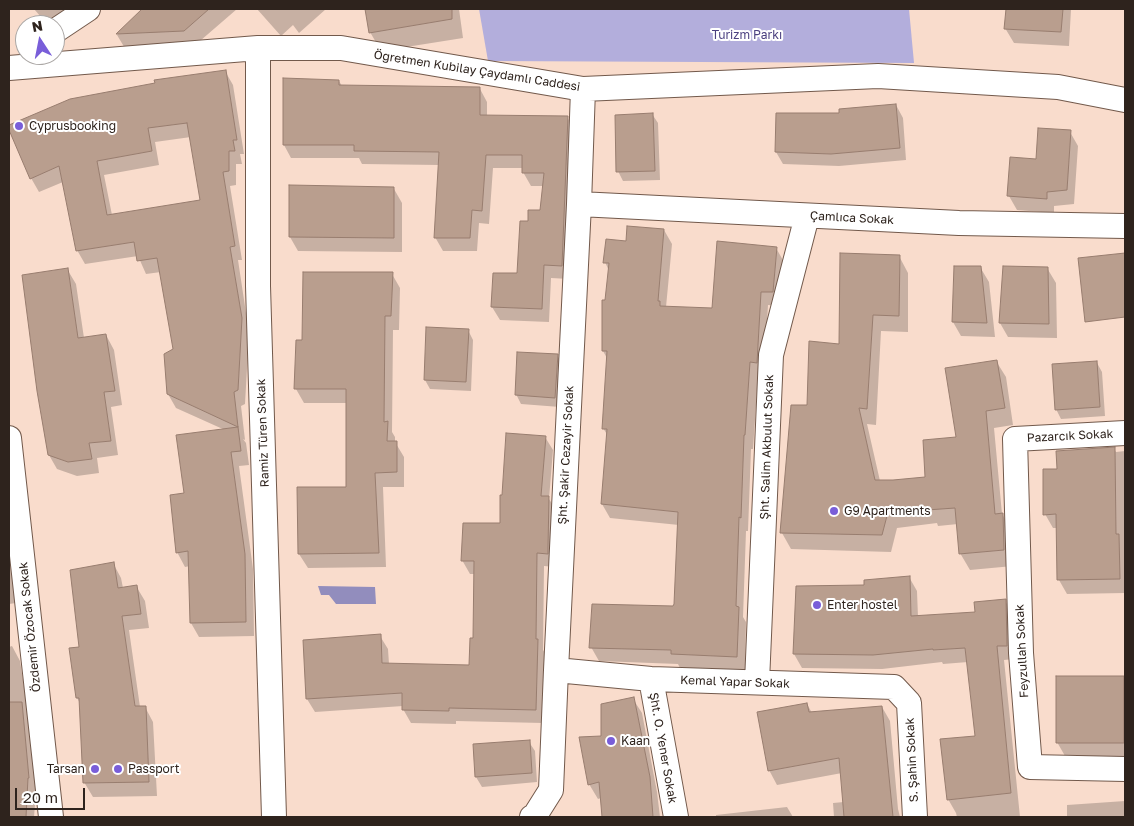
<!DOCTYPE html>
<meta charset="utf-8">
<style>
body{margin:0}
#map{position:relative;width:1134px;height:826px;overflow:hidden;background:#f9dccc;font-family:"Golos Text",sans-serif}
canvas{display:block}
.frame{position:absolute;inset:0;border:10px solid #2e231d;pointer-events:none}
.north{position:absolute;left:15px;top:15px;width:50px;height:50px;box-sizing:border-box;background:#fff;border:1px solid #aba7a5;border-radius:50%;rotate:349deg;font-size:14px;font-weight:700;line-height:20px;text-align:center;color:#2e231d}
.north::after{content:'';display:block;margin:auto;width:18px;height:22px;background:#795ed9;clip-path:polygon(50% 0,100% 100%,50% 72%,0 100%)}
.scale{position:absolute;left:15px;top:788px;width:70px;height:22px;box-sizing:border-box;border:2px solid #2e231d;border-top:0;padding-left:6px;font-size:15px;line-height:18px;white-space:nowrap;color:#2e231d;-webkit-text-stroke:4px #fff;paint-order:stroke}
</style>
<div id="map">
<canvas width="1134" height="826"></canvas>
<div class="frame"></div>
<div class="north">N</div>
<div class="scale">20 m</div>
</div>
<script>
const g = document.querySelector('canvas').getContext('2d');
g.lineJoin = 'round';
function fill(path, color) {
  g.fillStyle = color;
  g.fill(path, 'evenodd');
}
function poly(rows) {
  const path = new Path2D();
  for (const r of rows) {
    path.moveTo(r[0], r[1]);
    for (let i = 2; i < r.length; i += 2) path.lineTo(r[i], r[i + 1]);
  }
  return path;
}
function strokePath(path, color, width, dash) {
  g.strokeStyle = color;
  g.lineWidth = width;
  g.lineCap = dash ? 'butt' : 'round';
  g.setLineDash(dash || []);
  g.stroke(path);
}
function drawText(font, color, halo, rows, align = 'center') {
  g.font = font + ' "Golos Text",sans-serif';
  g.lineWidth = 4;
  g.setLineDash([]);
  g.textBaseline = 'middle';
  g.strokeStyle = halo;
  g.fillStyle = color;
  for (const [text, x, y, turn = 0] of rows) {
    g.save();
    g.translate(x, y);
    g.rotate((+turn || 0) * Math.PI / 180);
    g.textAlign = isNaN(turn) ? turn : align;
    if (halo) g.strokeText(text, 0, 0);
    g.fillText(text, 0, 0);
    g.restore();
  }
}
fill(poly([
 [479,9,909,9,914,63,488,61]
]), '#b3aedc');
fill(poly([
 [318,586,375,587,376,604,336,604,329,595,321,595]
]), '#928dbd');
fill(poly([
 [34,9,77,9,48,25],
 [143,9,237,9,193,47,126,50,117,35],
 [257,9,326,9,299,33,293,25,281,36],
 [367,9,459,9,463,38,381,51,370,32],
 [1007,9,1071,9,1069,46,1014,43,1005,28],
 [225,71,233,85,244,154,240,154,242,164,236,164,236,185,230,186,242,260,238,260,249,333,245,404,241,406,245,440,243,439,246,443,249,465,239,466,253,569,254,636,199,637,191,623,190,566,185,567,177,552,225,430,176,408,168,394,174,350,161,272,146,274,138,256,85,264,77,250,63,182,39,192,31,178,9,127,71,100],
 [191,137,202,201,112,215,104,175,159,165,155,142],
 [339,81,342,86,480,89,487,102,487,116,567,117,575,130,569,279,551,278,549,322,500,320,492,307,494,274,519,274,529,223,541,212,544,186,531,186,523,172,523,168,493,168,489,224,479,223,477,251,443,251,435,237,439,165,362,164,359,158,291,158,284,145],
 [896,105,903,118,906,160,839,166,783,164,776,152,777,114,841,114],
 [652,114,658,123,660,180,623,181,618,171],
 [1070,132,1078,146,1074,204,1054,206,1054,213,1017,210,1009,196,1037,160],
 [394,189,402,203,402,252,298,251,290,237],
 [664,230,672,244,666,307,714,310,776,248,784,262,781,306,768,305,764,376,758,376,753,449,751,449,748,531,746,531,743,617,746,622,745,670,680,668,678,664,599,661,591,647,675,605,679,525,610,518,602,504,608,436,603,428,608,360,603,351,604,301,607,301,609,271,605,262,627,242],
 [1125,254,1125,314,1117,255],
 [899,256,908,273,908,332,881,331,876,425,867,424,880,481,927,478,957,438,996,361,1006,377,1013,425,994,428,1002,514,1012,531,1013,566,970,570,960,553,958,524,938,526,937,523,897,528,891,552,791,549,782,533,808,407,840,345],
 [980,267,989,282,995,337,961,336,953,322],
 [1047,268,1056,283,1057,338,1008,337,1000,323],
 [67,269,76,284,84,338,106,335,114,350,122,405,111,407,118,455,97,458,99,473,77,476,57,469,49,455],
 [392,274,400,288,399,330,393,330,392,432,395,437,395,442,404,457,404,487,383,487,386,567,308,568,299,554,347,488,347,403,304,403,296,389,303,341],
 [468,330,473,340,471,391,430,389,425,380],
 [557,355,563,365,560,407,521,404,516,394],
 [1097,363,1102,372,1105,416,1061,419,1056,409],
 [545,437,553,450,549,499,556,510,555,567,544,566,543,650,545,653,543,723,456,721,456,724,411,723,403,709,403,706,315,712,307,699,380,636,388,649,389,664,471,666,474,639,475,574,470,574,462,560,501,525],
 [1114,449,1116,452,1125,451,1125,593,1067,594,1059,580,1057,528,1053,528,1045,514,1058,470],
 [9,552,16,603,9,604],
 [113,563,121,578,123,588,136,586,145,601,149,628,129,630,140,707,145,707,153,722,157,796,93,797,84,782,80,703,77,698,80,648],
 [909,577,917,591,918,617,976,614,1005,601,1013,614,1014,659,1004,660,1020,817,957,817,956,813,948,799,976,737,968,662,943,664,942,662,882,669,802,668,794,654,866,587],
 [12,646,20,661,32,737,37,792,36,792,34,817,9,817,9,647],
 [1058,677,1125,677,1125,757,1065,756,1057,742],
 [633,699,642,713,657,792,660,817,603,817,601,798,598,799,589,784,602,737],
 [807,704,812,713,882,707,890,721,898,809,900,817,834,817,833,803,844,802,842,773,777,785,769,770],
 [529,742,535,751,537,782,482,787,476,777,475,745],
 [1125,801,1125,817,1065,817,1067,817,1067,805],
 [787,807,793,817,716,817,716,815]
]), '#0003');
const building = poly([
 [142,9,209,9,184,31,116,34,142,9],
 [365,9,452,9,452,19,369,33,365,9],
 [1006,9,1063,9,1061,32,1004,29,1006,9],
 [226,70,237,140,233,140,235,151,229,151,229,171,223,172,235,246,230,247,242,318,238,390,234,392,238,427,167,394,164,354,173,349,157,258,137,261,134,242,76,251,59,166,30,179,9,130,9,125,70,99,155,83,154,80,226,70],
 [187,123,200,200,107,215,97,161,152,151,148,128,187,123],
 [283,78,339,80,339,85,480,87,480,115,568,116,562,266,544,265,542,309,491,307,493,273,517,273,520,221,528,221,528,210,540,210,544,173,522,173,522,155,486,155,482,211,472,210,470,238,434,238,439,152,354,151,354,145,283,145,283,78],
 [896,104,900,148,831,154,775,152,776,113,839,113,839,109,896,104],
 [653,113,655,171,616,172,615,115,653,113],
 [1038,128,1071,130,1067,190,1047,192,1047,199,1007,196,1010,157,1036,159,1038,128],
 [289,185,394,187,394,238,289,237,289,185],
 [627,226,664,229,658,301,660,301,660,306,712,308,717,241,777,247,773,292,761,292,757,363,750,362,745,435,744,435,741,518,739,517,736,606,739,607,737,657,671,654,671,650,589,648,592,604,673,606,674,604,678,512,601,504,607,429,602,429,607,351,602,351,602,300,605,300,609,263,603,263,606,239,626,241,627,226],
 [840,253,900,255,899,316,873,315,867,409,859,408,875,480,893,480,925,477,923,440,956,437,945,368,997,360,1005,408,986,411,995,514,1003,513,1004,550,959,554,955,508,927,510,927,507,888,512,882,535,780,533,791,405,807,405,809,341,839,344,840,253],
 [1125,253,1125,317,1085,322,1078,258,1125,253],
 [954,266,981,266,987,323,952,322,954,266],
 [1003,266,1048,267,1049,324,999,323,1003,266],
 [68,268,78,338,106,334,115,391,104,392,111,441,89,443,92,459,68,462,48,455,37,391,22,275,68,268],
 [303,272,393,272,391,316,385,316,384,422,388,421,387,441,397,441,397,472,375,473,379,553,298,554,297,487,346,487,346,389,294,389,296,340,302,340,303,272],
 [426,327,469,329,466,382,424,380,426,327],
 [517,352,558,354,555,398,515,395,517,352],
 [1097,361,1100,407,1055,410,1052,364,1097,361],
 [238,427,241,451,231,452,245,554,246,622,190,623,188,551,176,553,170,495,184,493,176,435,238,427],
 [506,433,546,436,541,496,549,496,548,548,548,554,537,553,536,639,538,639,536,710,449,708,449,711,402,710,402,693,306,699,303,640,381,634,382,663,469,665,470,638,473,638,474,561,461,561,463,523,500,523,500,495,502,495,506,433],
 [1115,447,1116,534,1119,534,1120,579,1057,580,1056,514,1043,515,1043,469,1057,469,1056,451,1115,447],
 [114,562,118,588,137,585,141,614,122,616,135,706,146,706,149,782,83,783,79,698,76,698,69,648,79,647,70,570,114,562],
 [910,576,911,616,975,612,974,602,1006,599,1007,646,997,646,1011,793,947,800,940,739,975,736,965,648,933,650,933,649,873,655,793,654,796,586,864,585,864,580,910,576],
 [1056,676,1124,676,1124,743,1056,743,1056,676],
 [634,697,650,777,653,817,602,817,599,782,588,785,579,737,601,736,601,704,634,697],
 [9,702,22,702,29,778,28,778,26,817,9,817,9,702],
 [807,703,809,712,882,706,893,817,844,817,839,758,768,771,757,712,807,703],
 [530,740,532,773,475,777,473,744,530,740]
]);
fill(building, '#b99e8e');
strokePath(building, '#987d6f', 1);
const minor = poly([
 [55,31,88,9],
 [258,48,258,286,274,817],
 [9,68,258,48,341,48,583,89,878,76,1058,87,1125,100],
 [579,204,959,223,1125,226],
 [1125,433,1015,439,1021,653,1030,767,1125,769],
 [9,438,51,817],
 [556,670,651,679,894,687,909,703,915,817],
 [651,679,676,817],
 [757,682,771,355,807,216],
 [532,817,534,817,551,790,556,670,579,204,583,89]
]);
strokePath(minor, '#72594b', 26);
strokePath(minor, '#fff', 24);
for (const [x, y, r, color] of [
 [19,126,5,"#795ed9"],
 [834,511,5,"#795ed9"],
 [817,605,5,"#795ed9"],
 [611,741,5,"#795ed9"],
 [95,769,5,"#795ed9"],
 [118,769,5,"#795ed9"]
]) {
  const dot = new Path2D();
  dot.arc(x, y, r, 0, 2 * Math.PI);
  g.fillStyle = color;
  g.fill(dot);
  strokePath(dot, '#fff', 2);
}
drawText('12px', '#4c4180', '#fff', [
 ["Turizm Parkı",747,35]
]);
drawText('12px', '#2e231d', '#fff', [
 ["Öğretmen Kubilay Çaydamlı Caddesi",477,71,9],
 ["Çamlıca Sokak",852,218,3],
 ["Ramiz Türen Sokak",263,433,-92],
 ["Pazarcık Sokak",1070,436,-3],
 ["Şht. Salim Akbulut Sokak",767,447,-88],
 ["Şht. Şakir Cezayir Sokak",566,455,-87],
 ["Özdemir Özocak Sokak",30,627,-96],
 ["Feyzullah Sokak",1022,651,-93],
 ["Kemal Yapar Sokak",735,682,2],
 ["Şht. O. Yener Sokak",663,748,80],
 ["S. Şahin Sokak",912,760,-93]
]);
drawText('12px', '#2e231d', '#fff', [
 ["Cyprusbooking",29,126],
 ["G9 Apartments",844,511],
 ["Enter hostel",827,605],
 ["Kaan",621,741],
 ["Tarsan",85,769,"right"],
 ["Passport",128,769]
], 'left');
</script>
